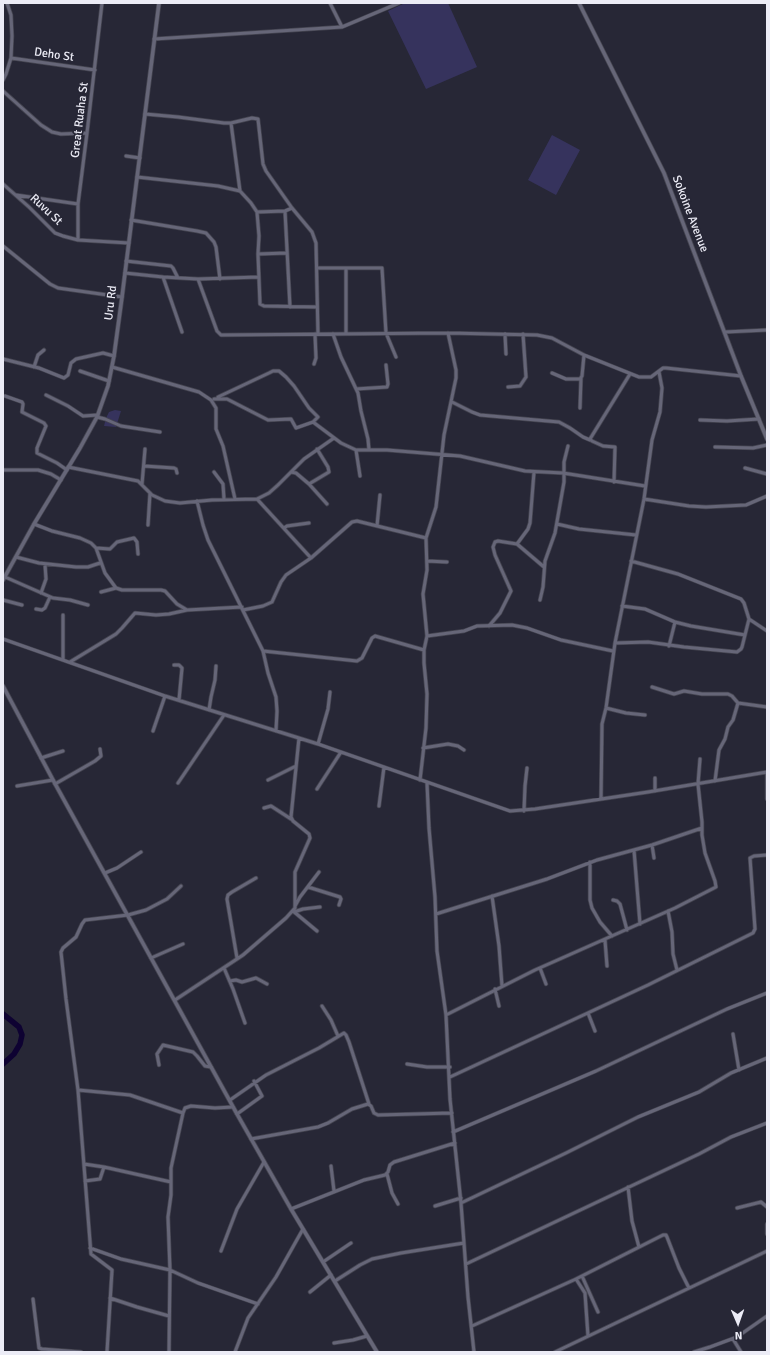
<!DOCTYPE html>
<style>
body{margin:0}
#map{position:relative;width:770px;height:1355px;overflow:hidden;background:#272736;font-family:Signika,sans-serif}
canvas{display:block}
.frame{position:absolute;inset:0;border:4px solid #ececf6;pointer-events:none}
.north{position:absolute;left:718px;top:1303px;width:40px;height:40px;-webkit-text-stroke:3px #272736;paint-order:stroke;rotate:178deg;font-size:11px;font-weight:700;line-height:16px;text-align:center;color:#ececf6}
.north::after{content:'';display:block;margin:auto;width:14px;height:18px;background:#ececf6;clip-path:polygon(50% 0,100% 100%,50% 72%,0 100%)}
</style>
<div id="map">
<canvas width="770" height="1355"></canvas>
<div class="frame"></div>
<div class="north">N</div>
</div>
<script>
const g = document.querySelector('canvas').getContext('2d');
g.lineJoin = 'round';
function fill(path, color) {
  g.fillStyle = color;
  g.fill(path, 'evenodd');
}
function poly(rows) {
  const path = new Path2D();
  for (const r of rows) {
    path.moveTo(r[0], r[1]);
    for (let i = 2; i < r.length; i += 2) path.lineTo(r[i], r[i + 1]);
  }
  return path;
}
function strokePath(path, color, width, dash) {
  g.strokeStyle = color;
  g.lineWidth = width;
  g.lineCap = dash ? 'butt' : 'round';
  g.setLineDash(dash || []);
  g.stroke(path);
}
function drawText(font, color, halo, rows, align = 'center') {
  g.font = font + ' Signika,sans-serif';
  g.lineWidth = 3.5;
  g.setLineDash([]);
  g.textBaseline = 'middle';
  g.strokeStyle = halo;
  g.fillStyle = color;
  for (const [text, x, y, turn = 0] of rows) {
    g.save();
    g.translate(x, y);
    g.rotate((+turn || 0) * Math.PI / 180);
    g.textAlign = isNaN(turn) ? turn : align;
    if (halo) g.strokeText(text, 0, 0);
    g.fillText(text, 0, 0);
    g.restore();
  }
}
fill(poly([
 [405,3,448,3,477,67,426,89,388,11],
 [552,135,580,150,556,195,528,180],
 [115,410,121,411,116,427,104,426,106,418,109,412]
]), '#36335d');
strokePath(poly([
 [3,1014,19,1027,22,1035,20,1044,14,1054,3,1064]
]), '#0e0232', 5.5);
const minor = poly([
 [330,3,342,27],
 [154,39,342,27,399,3],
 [11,58,95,70],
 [3,80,6,74,11,58,12,36,11,15,7,3],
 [3,91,41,125,52,132,61,134,87,133],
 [145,114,178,117,224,123,231,123,252,118,258,119,263,164,266,171,292,208,312,232,316,243,318,334],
 [231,123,240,191],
 [126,156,140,158],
 [137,177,218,186,240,191,251,203,257,212,259,236,258,254,260,304,264,306,317,307],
 [3,184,29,207,55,233,63,236,78,240,129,243],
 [16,195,78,204],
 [285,211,290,307],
 [257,212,285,211,292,208],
 [131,220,197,231,206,233,214,242,216,247,220,279],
 [78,240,78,204,87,133,102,3],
 [3,246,50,284,58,288,122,297],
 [258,254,287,253],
 [126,261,171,266,173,268,178,278],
 [317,268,382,268,386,333,396,357],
 [346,268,346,334],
 [125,273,163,277,198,279,259,277],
 [163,277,182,332],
 [198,279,217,331,221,335,448,333,537,335,552,338,584,355,639,377,651,377,663,368,666,368,741,376],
 [725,332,767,330],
 [333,334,341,357,358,393,361,411,368,439,369,450],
 [505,334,506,354],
 [3,359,39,368,64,378,68,375,71,363,76,359,103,353,114,356],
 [314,364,316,358,315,334],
 [34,367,38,355,44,350],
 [112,367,199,392,211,400,216,408,216,429,223,446,235,499],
 [80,371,109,381],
 [552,373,566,379,580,379,582,376,584,355],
 [508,387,520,386,526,377,523,334],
 [356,389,387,387,388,384,386,365],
 [46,395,68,406,83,416,98,415],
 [5,396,22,402,23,404,22,412,44,423,46,426,37,448,37,453,57,463,67,470],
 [218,397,269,373,273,371,279,371,286,377,294,386,309,408,318,417,313,422],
 [214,399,227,399,268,420,291,419,296,428,313,422,341,443,356,450,387,450,460,456,525,471,563,473,645,486],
 [452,402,472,412,480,415,559,422,570,428,583,437,590,440],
 [580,408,581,378],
 [97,417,105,419,121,426,160,432],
 [700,420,727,421,759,419],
 [715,447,753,448,767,445],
 [356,450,360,476],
 [144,466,174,468,176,469,177,473],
 [68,467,138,481,152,495,165,501,180,503,212,500,257,499,269,493,278,485,304,459,334,438],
 [745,468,767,474],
 [3,470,38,470,51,474,61,480],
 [214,472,223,484,224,499],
 [291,472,296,473,309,484,327,504],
 [614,482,615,447,603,446,592,441,590,439,630,374],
 [142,484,145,449],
 [309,484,329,472,328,467,317,449],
 [257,499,311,558],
 [644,499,689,506,706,507,746,505,767,496],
 [197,501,203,525,208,540,263,651,268,673,276,697,277,711,276,731],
 [34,524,52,531,80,538,91,543,96,548,105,573,116,588,122,590,161,590,165,591,177,604,187,610,242,607],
 [557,524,579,529,636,535],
 [148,525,150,493],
 [377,526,380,495],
 [284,528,287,526,309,523],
 [517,544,528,529,530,523,534,472],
 [96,548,110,549,117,542,134,538,137,542,138,554],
 [16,557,39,563,76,567,88,567,100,563],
 [427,561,447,562],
 [631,561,678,574,741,599,744,603,749,619,767,631],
 [5,577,53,598,70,600,88,605],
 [101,592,116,588],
 [41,593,46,579,45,564],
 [3,600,22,605],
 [540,600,543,587,545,561,555,533,564,482,564,462,568,446],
 [622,606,645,609,675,622,691,626,745,635],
 [36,609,42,610,45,608,50,597],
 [243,610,263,606,272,602,281,582,286,575,311,558,352,522,357,521,426,538],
 [63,615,63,660],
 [489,626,500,613,511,591,495,555,493,547,495,542,498,541,517,544,544,567],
 [427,636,464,631,477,626,512,625,527,628,561,640,613,651],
 [3,639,165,696,318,744,510,811,535,809,648,792,767,772],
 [615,643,648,642,684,647,737,652,741,649,742,647,749,619],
 [669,646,675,622],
 [263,651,357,661,362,658,372,638,375,636,424,650],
 [70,662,116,634,122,628,135,613,156,615,169,614,187,610],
 [174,665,179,665,182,668,179,700],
 [652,687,674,694,684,691,702,694,728,694,732,696,738,703,767,707],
 [606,708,626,713,645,715],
 [209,710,211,697,215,680,216,666],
 [153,731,165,696],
 [318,744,328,709,330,692],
 [423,748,448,744,458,746,464,750],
 [41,758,63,751],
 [767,772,767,799],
 [655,778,655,791],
 [268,780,296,766],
 [420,780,426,728,427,694,424,663,424,650,427,636,423,594,427,570,426,538,436,507,444,435,456,378,456,370,448,333],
 [715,781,719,750,725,739,728,727,733,720,738,703],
 [178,783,224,715],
 [427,783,429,828,435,897,437,951,446,1015,450,1099,461,1203,468,1297,474,1352],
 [55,784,95,761,101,756,100,749],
 [17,786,53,780],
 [317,789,341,752],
 [601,799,602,724,606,708,615,643,644,499,652,440,660,412,662,388,659,372],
 [379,806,384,767],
 [264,808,271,806,291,819],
 [524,811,525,786,527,768],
 [652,845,654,858],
 [634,850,640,924],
 [590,862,590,900,592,908,600,922,612,936],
 [105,873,117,868,141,852],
 [308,887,340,897,341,899,339,905],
 [492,896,499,946,502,986],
 [613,900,617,901,620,904,627,930],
 [295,906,300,897,319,872],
 [293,911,317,931],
 [668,911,672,932,673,954,677,970],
 [294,912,303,909,320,907],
 [436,914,547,879,597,860,652,845,702,828],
 [605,940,607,966],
 [151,958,183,944],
 [237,958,227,899,228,895,232,892,256,878],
 [224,968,233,989,245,1023],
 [540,968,546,984],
 [230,981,236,980,242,982,256,978,267,984],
 [495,989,499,1006],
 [175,1000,243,955,286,918,295,908,295,872,310,838,309,834,293,821,291,817,299,738],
 [322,1006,331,1020,338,1036],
 [588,1013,595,1031],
 [446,1015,535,970,675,908,716,887,715,881,705,853,702,835,702,822,698,784,700,759],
 [733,1034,739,1070],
 [407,1064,427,1067,450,1067],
 [159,1065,157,1054,163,1045,193,1052,197,1056,205,1066,211,1067],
 [450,1077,648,985,753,933,755,929,750,858,754,856,767,855],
 [78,1090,130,1095,183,1113],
 [230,1100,266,1075,319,1048,344,1033,346,1035,349,1042,369,1104],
 [237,1114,262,1096,254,1081],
 [453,1132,596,1071,727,1009,767,993],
 [251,1139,318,1127,328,1123,352,1109,368,1104,371,1106,374,1113,378,1115,452,1113],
 [84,1164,104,1167,171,1182],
 [331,1166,334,1191],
 [387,1174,392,1193,398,1204],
 [85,1181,100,1179,104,1167],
 [628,1187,632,1221,639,1247],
 [461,1203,566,1153,638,1117,699,1092,731,1073,767,1058],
 [435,1206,461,1198],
 [737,1208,761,1202,767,1207],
 [291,1209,364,1180,385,1175,388,1172,390,1165,394,1162,455,1143],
 [767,1224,767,1234],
 [90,1248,121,1259,170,1270,198,1283,258,1304],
 [221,1251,237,1209,264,1162],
 [323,1262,351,1243],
 [466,1264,699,1154,731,1137,767,1123],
 [582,1276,598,1312],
 [576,1279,585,1293,588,1336],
 [335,1281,360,1265,372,1259,401,1253,464,1243],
 [310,1292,331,1275],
 [110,1298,137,1307,169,1316],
 [33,1299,39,1348,42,1349,81,1352],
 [472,1326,576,1279,663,1235,666,1235,667,1237,679,1268,689,1288],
 [733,1339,741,1352],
 [334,1343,353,1340,367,1336],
 [107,1352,112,1270,91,1254,78,1090,66,999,61,952,63,948,76,937,82,924,85,920,128,915,146,910,167,899,181,886],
 [169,1352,170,1270,168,1217,171,1195,171,1168,183,1113,185,1108,191,1106,215,1108,233,1107],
 [235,1352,248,1318,276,1277,303,1229],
 [555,1352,767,1251],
 [694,1352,710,1347,737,1337,767,1316]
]);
const tertiary = poly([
 [579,3,664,173,741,376,767,439],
 [3,580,34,524,80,448,97,417,108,386,114,356,122,297,159,3],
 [3,686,53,780,237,1114,291,1209,377,1352]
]);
strokePath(minor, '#454551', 4.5);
strokePath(tertiary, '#454551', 5);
strokePath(minor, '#666678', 3);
strokePath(tertiary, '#666678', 3.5);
drawText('12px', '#ececf6', '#272736', [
 ["Deho St",54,55,8],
 ["Great Ruaha St",80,120,-83],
 ["Ruvu St",46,210,43],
 ["Sokoine Avenue",690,214,69],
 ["Uru Rd",111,303,-83]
]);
</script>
